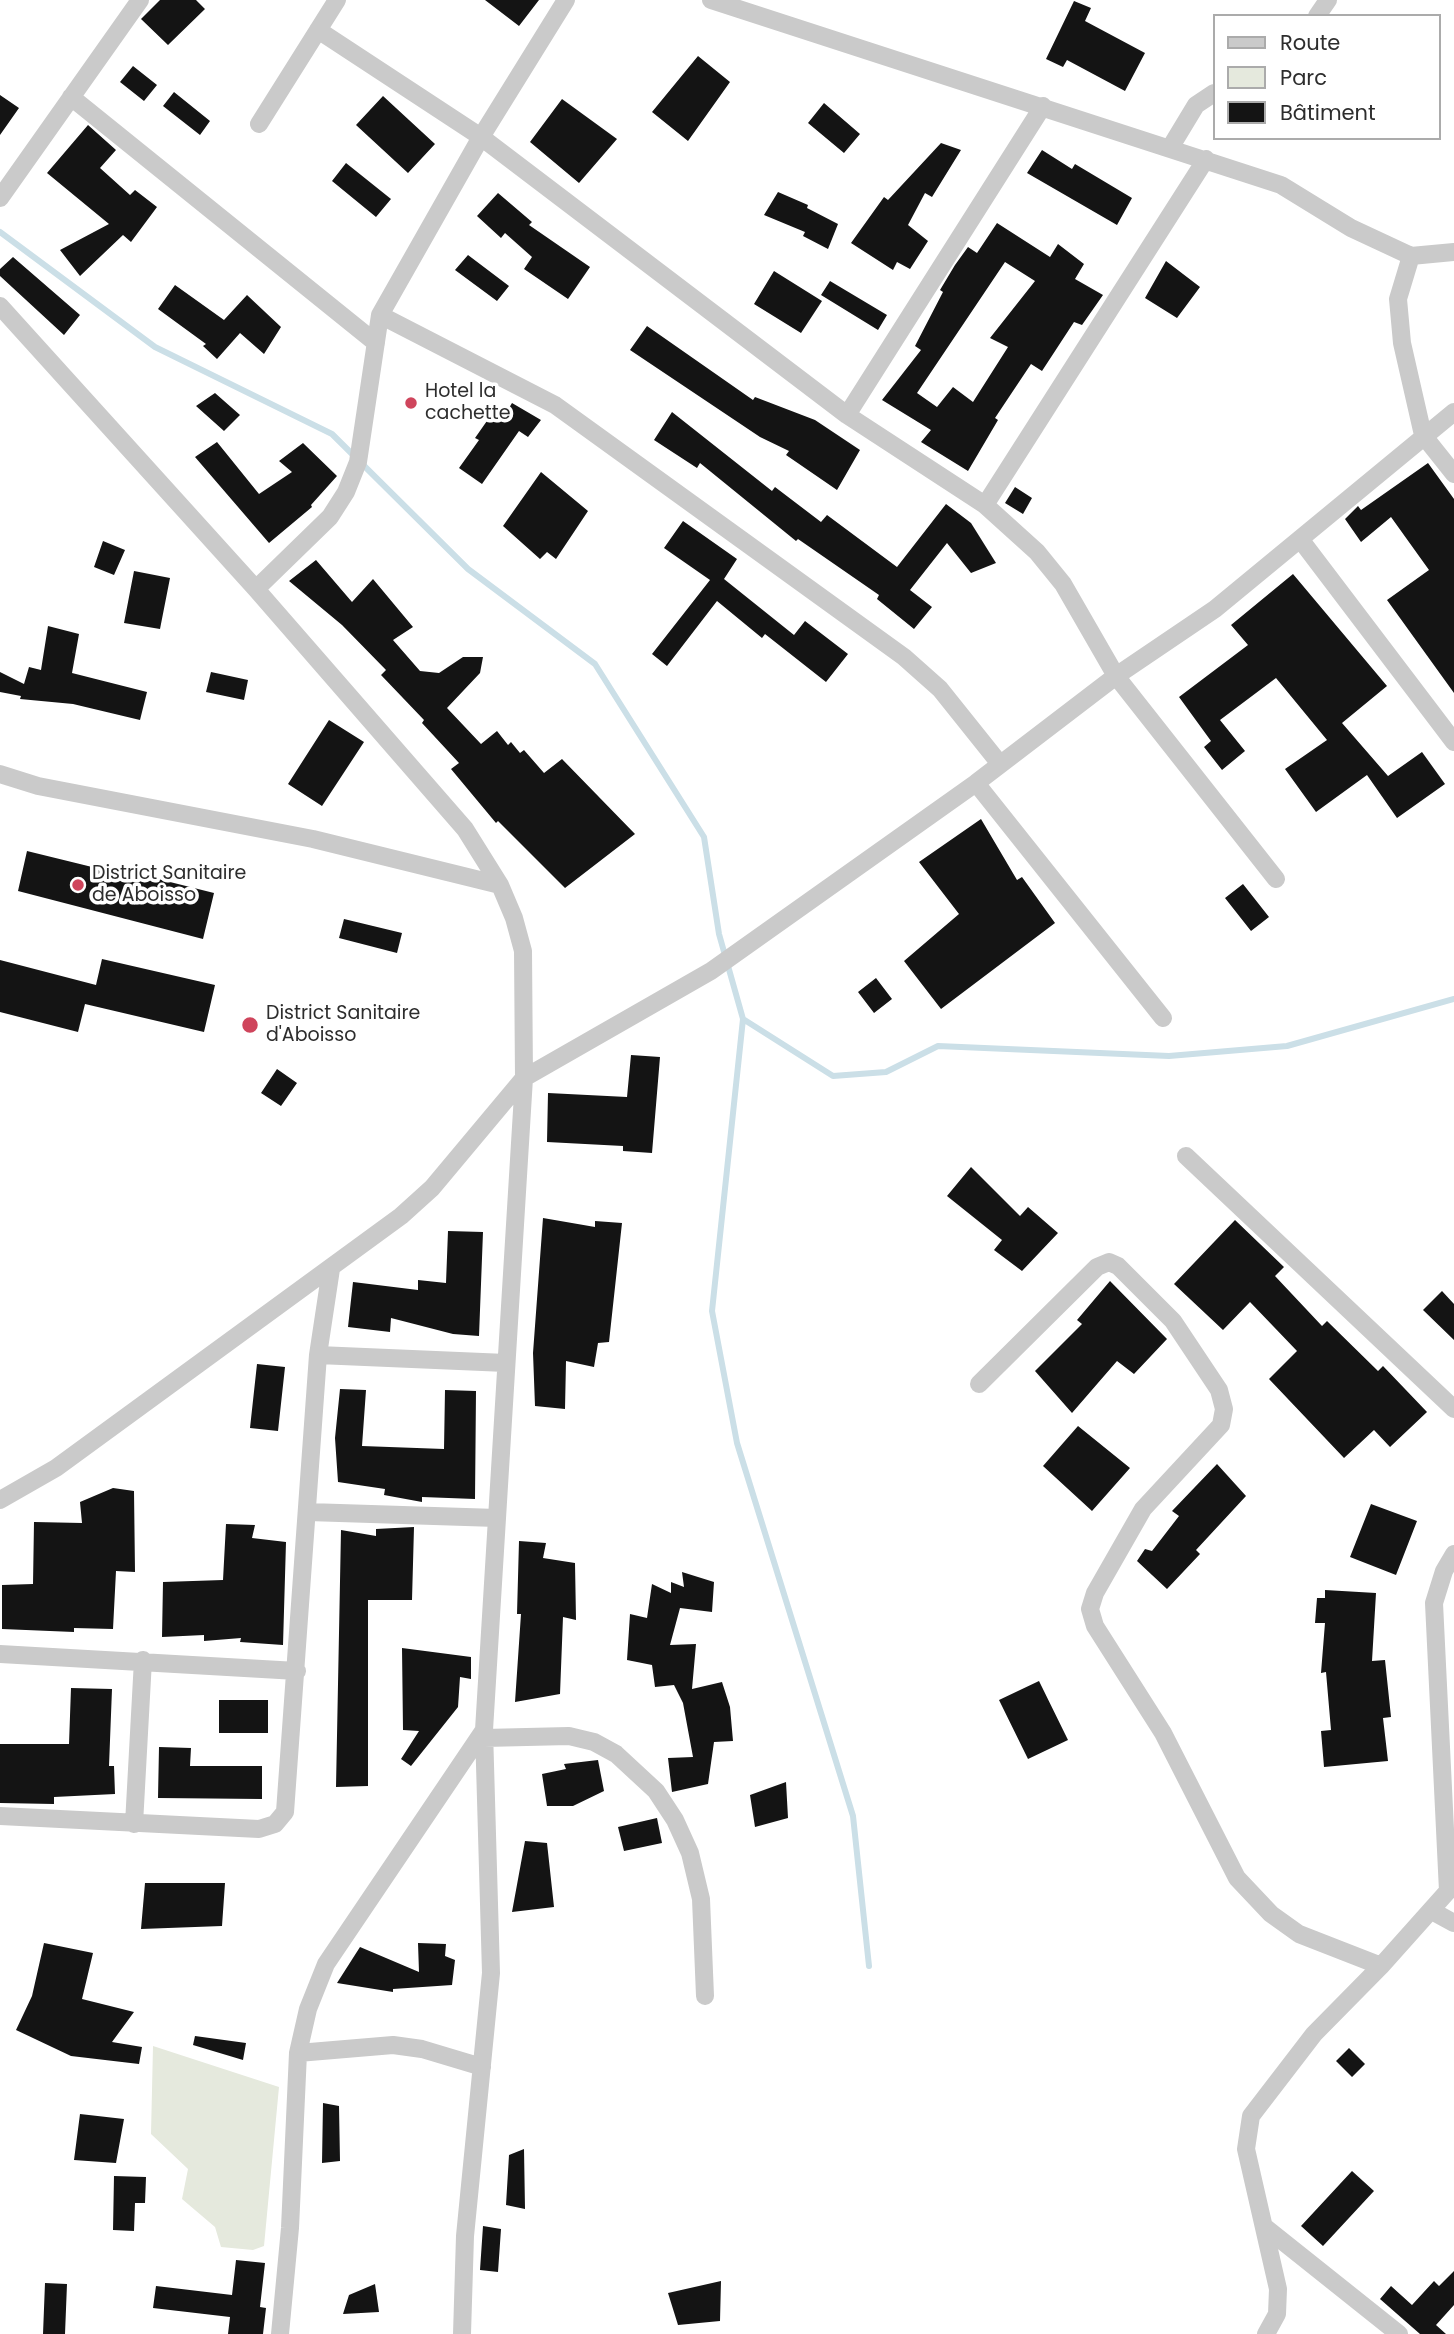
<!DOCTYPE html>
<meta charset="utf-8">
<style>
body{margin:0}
#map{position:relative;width:1454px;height:2334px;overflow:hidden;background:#fff;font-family:Poppins,sans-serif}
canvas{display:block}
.legend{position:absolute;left:1213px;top:14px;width:228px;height:126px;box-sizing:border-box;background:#fff;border:2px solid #ababab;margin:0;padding:9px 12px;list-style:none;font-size:21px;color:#2d2d2d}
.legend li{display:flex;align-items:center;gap:14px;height:35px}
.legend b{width:35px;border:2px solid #ababab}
</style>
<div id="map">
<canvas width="1454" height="2334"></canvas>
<ul class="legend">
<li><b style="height:9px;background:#cacaca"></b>Route</li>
<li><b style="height:19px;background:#e5e9dd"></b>Parc</li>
<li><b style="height:19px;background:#141414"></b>Bâtiment</li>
</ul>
</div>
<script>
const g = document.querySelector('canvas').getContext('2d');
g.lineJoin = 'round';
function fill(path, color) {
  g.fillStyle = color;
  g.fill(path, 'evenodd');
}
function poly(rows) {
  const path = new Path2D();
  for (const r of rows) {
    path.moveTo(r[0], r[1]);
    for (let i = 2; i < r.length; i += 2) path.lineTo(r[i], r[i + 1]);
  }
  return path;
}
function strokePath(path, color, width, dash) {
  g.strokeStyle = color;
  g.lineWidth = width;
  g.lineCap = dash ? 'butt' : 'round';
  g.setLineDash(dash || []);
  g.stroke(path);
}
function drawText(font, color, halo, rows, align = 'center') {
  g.font = font + ' Poppins,sans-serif';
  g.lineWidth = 7;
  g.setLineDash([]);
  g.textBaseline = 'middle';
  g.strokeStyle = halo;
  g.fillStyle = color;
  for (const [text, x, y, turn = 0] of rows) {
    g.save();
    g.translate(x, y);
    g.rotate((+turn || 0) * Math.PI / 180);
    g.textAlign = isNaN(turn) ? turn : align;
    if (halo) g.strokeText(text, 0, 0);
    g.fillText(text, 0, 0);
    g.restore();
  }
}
fill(poly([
 [153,2046,279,2087,264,2246,253,2250,221,2247,215,2227,182,2199,188,2169,151,2134]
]), '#e5e9dd');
strokePath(poly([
 [0,232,155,347,332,434,468,569,595,664,704,837,719,934,743,1019,712,1311,737,1443,853,1816,869,1966],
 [743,1019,833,1076,886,1072,938,1046,1169,1056,1287,1046,1454,999]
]), '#cbdfe7', 6);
fill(poly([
 [160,0,196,0,205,9,168,45,141,19],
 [485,0,539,0,519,26],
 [1074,1,1091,8,1085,21,1145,53,1125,91,1067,60,1063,67,1046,59],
 [698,56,730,82,688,141,652,112],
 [133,66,157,85,144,101,120,82],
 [174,92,210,121,200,135,163,106],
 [0,95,19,108,0,135],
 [383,96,435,144,408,173,356,125],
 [562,99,617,139,579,183,530,142],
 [824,103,860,134,844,153,808,123],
 [88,125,116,150,100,168,130,195,135,190,157,207,131,242,123,235,80,276,60,250,109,224,47,173],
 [941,143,961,150,932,197,925,193,908,225,928,241,910,269,897,262,893,270,851,243,884,197,888,200],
 [1042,150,1072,169,1075,164,1132,198,1117,225,1027,173],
 [346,163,391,199,376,217,332,181],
 [778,192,808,205,807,208,838,224,828,249,803,236,805,232,764,215],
 [498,193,532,222,529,225,590,267,568,299,524,269,532,257,505,233,501,238,477,216],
 [997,223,1050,257,1058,244,1084,264,1075,279,1103,295,1082,325,1074,322,1042,371,1031,364,995,418,998,420,968,471,921,442,931,430,882,400,921,350,915,346,943,292,940,290,955,265,968,247,977,253],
 [1005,262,1035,281,990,338,1008,347,973,402,953,387,937,407,917,393],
 [468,255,509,286,497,301,455,270],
 [13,257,80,315,64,335,0,276,0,269],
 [1166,261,1200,287,1177,318,1145,298],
 [774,271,822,301,801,333,754,304],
 [830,281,887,315,878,330,821,295],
 [175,285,224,320,247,295,281,327,264,354,240,333,217,359,203,346,206,344,158,309],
 [647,326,753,400,755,397,815,420,860,450,837,490,786,455,789,451,760,437,630,350],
 [215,393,240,415,224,431,196,406],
 [512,403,541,420,528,437,519,431,482,484,459,468,479,440,475,438,496,408,506,413],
 [672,412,772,491,775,487,821,522,827,515,897,567,946,504,971,523,996,563,971,573,947,543,910,590,932,607,914,629,877,599,879,595,798,539,796,541,700,463,697,468,654,440],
 [217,442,259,494,292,472,279,461,303,443,337,476,311,505,312,507,269,543,195,457],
 [1428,463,1454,499,1454,693,1387,600,1429,570,1391,517,1361,542,1345,519,1358,506,1361,510],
 [541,472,588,511,556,559,547,552,540,559,503,526],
 [1015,487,1032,498,1023,514,1005,503],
 [683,521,737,559,724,579,794,635,805,621,848,654,826,682,765,634,762,638,717,601,667,666,652,654,710,580,664,548],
 [103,541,125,550,114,575,94,567],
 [316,560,352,602,373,579,413,627,393,640,420,671,439,673,463,657,483,657,480,673,447,708,481,744,497,731,508,745,511,742,520,753,524,750,544,773,562,759,635,834,565,888,498,821,496,823,451,769,459,763,422,723,424,720,381,675,386,670,342,625,289,581],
 [134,571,170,578,160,629,124,623],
 [1293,574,1387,686,1342,723,1388,776,1422,752,1445,784,1397,818,1367,775,1316,812,1285,769,1327,740,1276,678,1220,720,1245,751,1222,770,1204,747,1211,741,1179,697,1248,645,1231,625],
 [48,626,79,634,72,673,147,692,140,720,73,704,20,699,21,696,0,692,0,672,24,684,29,667,41,670],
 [211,672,248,680,244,700,206,692],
 [329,720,364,742,322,806,288,784],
 [981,819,1017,880,1022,877,1055,923,941,1009,904,961,959,914,919,862],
 [27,851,149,881,150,877,214,893,203,939,18,891],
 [1243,884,1269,917,1251,931,1225,898],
 [344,919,402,933,397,953,339,938],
 [102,959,215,985,204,1032,85,1004,78,1032,0,1012,0,960,96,985],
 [876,978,892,999,874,1013,858,992],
 [631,1055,660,1057,652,1153,623,1151,623,1146,547,1142,548,1093,627,1097],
 [277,1069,297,1083,281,1106,261,1093],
 [971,1167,1020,1216,1028,1207,1058,1233,1022,1271,994,1250,1002,1240,947,1196],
 [543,1218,595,1227,595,1221,622,1223,609,1342,598,1343,594,1367,566,1361,565,1409,535,1406,533,1353],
 [1235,1220,1284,1267,1275,1276,1322,1326,1327,1321,1378,1371,1383,1366,1427,1412,1390,1447,1374,1430,1344,1458,1269,1379,1297,1351,1250,1302,1223,1330,1174,1284],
 [448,1231,483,1232,479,1336,453,1334,391,1318,390,1332,348,1327,353,1282,418,1290,418,1280,446,1283],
 [1110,1281,1167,1339,1134,1374,1117,1361,1072,1413,1035,1371,1082,1324,1077,1320],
 [1442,1291,1454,1304,1454,1340,1423,1310],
 [257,1364,285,1367,278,1431,250,1428],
 [340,1389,366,1390,362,1446,444,1449,445,1390,476,1391,475,1499,422,1497,422,1502,384,1495,385,1489,338,1482,335,1438],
 [1078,1426,1130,1468,1092,1511,1043,1466],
 [1217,1464,1246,1496,1196,1550,1200,1554,1167,1589,1137,1561,1145,1549,1152,1551,1179,1516,1172,1511],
 [113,1488,134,1491,135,1572,116,1571,113,1629,74,1628,74,1632,2,1629,2,1585,33,1584,34,1522,82,1523,80,1502],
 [1371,1504,1417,1521,1396,1575,1350,1557],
 [226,1524,255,1525,252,1538,286,1542,283,1645,240,1642,241,1638,204,1641,204,1635,162,1637,163,1582,223,1580],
 [414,1527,412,1600,368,1600,368,1786,336,1787,341,1530,376,1536,376,1529],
 [519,1541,546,1543,543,1558,575,1563,576,1620,563,1617,560,1694,515,1702,521,1614,517,1614],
 [682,1572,714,1582,712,1612,680,1608,670,1645,696,1644,692,1689,722,1682,730,1707,733,1741,714,1742,708,1784,672,1792,668,1758,693,1757,683,1703,674,1685,655,1687,652,1665,627,1660,630,1614,647,1618,652,1584,671,1593,671,1582,684,1587],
 [1325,1590,1376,1593,1372,1661,1385,1660,1391,1717,1383,1718,1388,1761,1324,1767,1321,1731,1331,1730,1326,1672,1321,1673,1325,1623,1315,1623,1317,1598,1325,1598],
 [402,1648,471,1657,471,1679,460,1677,458,1707,411,1766,401,1759,419,1731,403,1730],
 [1039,1681,1068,1740,1028,1759,999,1700],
 [71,1688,112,1689,109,1766,114,1766,115,1794,54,1797,54,1804,0,1803,0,1744,69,1744],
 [219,1700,268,1700,268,1733,219,1733],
 [159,1747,191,1748,190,1766,262,1766,262,1799,158,1798],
 [598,1760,604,1791,573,1806,547,1806,542,1774,566,1769,564,1764],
 [786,1782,788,1818,755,1827,750,1795],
 [657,1818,662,1843,624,1851,618,1827],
 [525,1841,547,1843,554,1907,512,1912],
 [145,1883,225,1883,222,1926,141,1929],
 [44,1943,93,1953,82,1999,134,2012,112,2042,142,2047,139,2064,71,2056,16,2030,32,1996],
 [418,1943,446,1944,445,1956,455,1960,452,1985,393,1989,393,1992,337,1983,360,1947,419,1972],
 [195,2036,246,2043,243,2060,193,2045],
 [1349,2048,1365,2064,1352,2077,1336,2061],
 [323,2103,339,2106,340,2161,322,2163],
 [80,2114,124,2119,116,2163,74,2160],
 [524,2149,525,2209,506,2205,509,2155],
 [1352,2171,1374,2191,1323,2246,1301,2226],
 [114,2176,146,2177,145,2203,135,2203,134,2231,113,2230],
 [483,2226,501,2229,498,2272,480,2270],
 [236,2260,265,2263,260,2307,266,2308,263,2334,228,2334,230,2317,153,2308,156,2286,232,2295],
 [1454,2271,1454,2305,1436,2325,1446,2334,1420,2334,1380,2299,1391,2286,1412,2305,1434,2281,1439,2286],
 [721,2281,720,2321,678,2325,668,2293],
 [45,2283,67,2284,65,2334,43,2334],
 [375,2284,379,2312,343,2314,349,2295]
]), '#141414');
strokePath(poly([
 [711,0,1281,185,1351,228,1411,256,1454,252],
 [1317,16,1328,0],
 [318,30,481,137,847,415,985,505,1037,552,1063,584,1116,676,1276,879],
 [71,97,376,343],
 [259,124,337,0],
 [1170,148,1196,105,1214,93],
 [0,198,140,0],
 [1411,256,1398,299,1402,343,1423,435,1454,474],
 [0,306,256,589,465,829,500,885,514,918,523,951,524,1078,484,1730,491,1973,465,2236,462,2334],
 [380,315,555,405,904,657,940,689,1000,764],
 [847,415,1043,106],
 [985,505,1206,159],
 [1300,539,1454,742],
 [256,589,330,517,346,492,358,462,380,315,481,137,566,0],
 [0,774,38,786,313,839,500,885],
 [976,783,1163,1018],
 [1186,1156,1454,1409],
 [318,1355,506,1363],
 [979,1384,1097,1267,1109,1262,1118,1266,1173,1321,1219,1390,1224,1409,1221,1425,1143,1509,1095,1593,1090,1609,1095,1626,1163,1733,1237,1878,1271,1914,1299,1934,1381,1966],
 [0,1500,56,1468,401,1216,432,1188,524,1078,711,971,976,783,1116,676,1215,609,1454,412],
 [308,1512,497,1518],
 [0,1654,297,1671],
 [484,1738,569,1736,594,1742,616,1754,656,1791,675,1820,690,1853,701,1899,705,1996],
 [0,1816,259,1829,275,1824,285,1812,318,1355,331,1269],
 [134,1824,143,1660],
 [1432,1911,1454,1923],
 [298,2053,393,2045,422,2049,482,2067],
 [1266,2228,1399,2334],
 [280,2334,290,2228,298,2053,308,2009,326,1964,484,1730],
 [1266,2334,1277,2314,1278,2289,1246,2149,1251,2116,1314,2034,1381,1966,1448,1891,1434,1603,1444,1571,1454,1554]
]), '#cacaca', 18);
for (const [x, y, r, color] of [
 [411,403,7,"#cf455c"],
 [78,885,7,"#cf455c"],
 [250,1025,9,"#cf455c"]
]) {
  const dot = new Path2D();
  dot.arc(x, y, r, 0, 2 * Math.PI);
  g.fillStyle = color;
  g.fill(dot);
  strokePath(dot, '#fff', 2.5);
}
drawText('19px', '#2d2d2d', '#fff', [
 ["Hotel la",425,392],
 ["cachette",425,414],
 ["District Sanitaire",92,874],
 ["de Aboisso",92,896],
 ["District Sanitaire",266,1014],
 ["d'Aboisso",266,1036]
], 'left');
</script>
